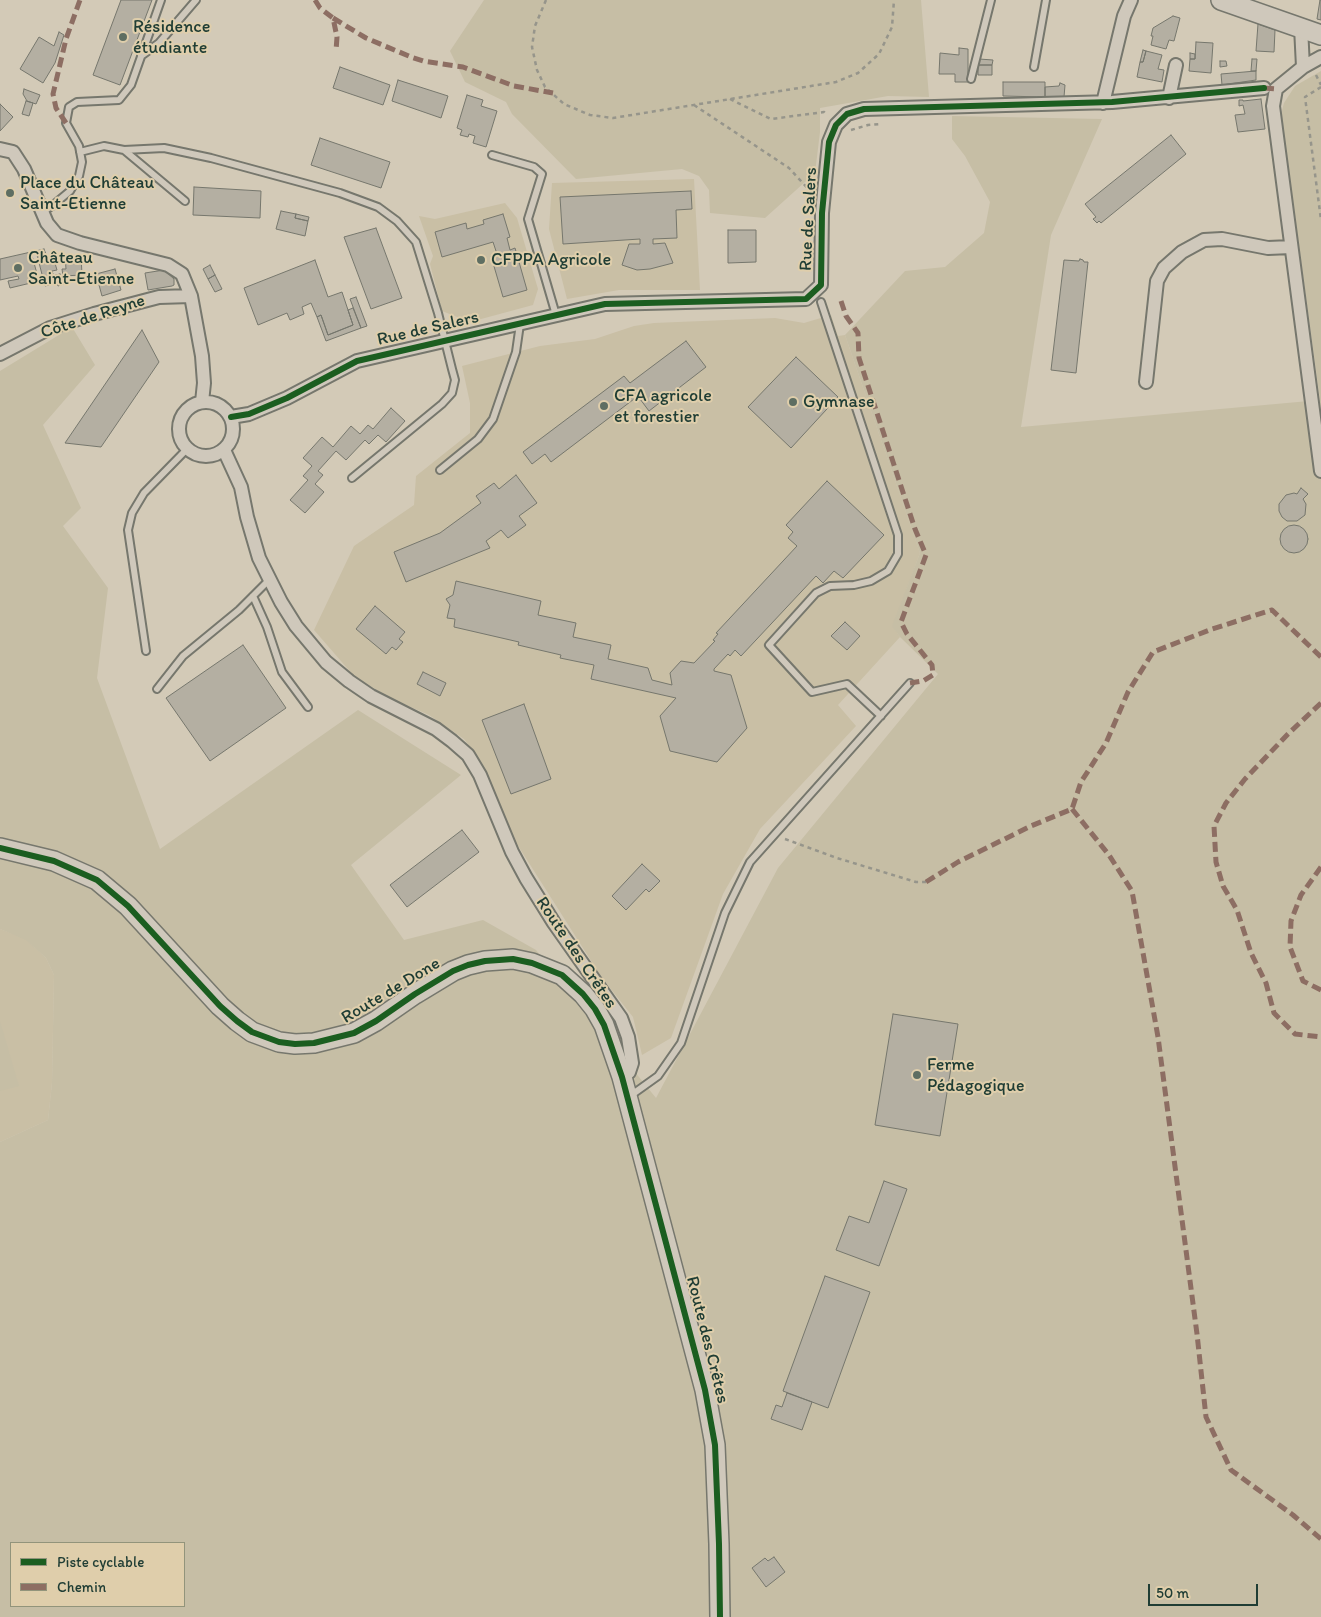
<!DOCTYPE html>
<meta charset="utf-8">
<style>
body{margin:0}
#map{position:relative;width:1321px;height:1617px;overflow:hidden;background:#d3cab7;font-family:Itim,sans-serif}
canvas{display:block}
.legend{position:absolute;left:10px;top:1542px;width:175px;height:65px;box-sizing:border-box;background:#dfceab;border:1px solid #92947b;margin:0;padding:6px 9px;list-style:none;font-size:15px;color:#1f3d34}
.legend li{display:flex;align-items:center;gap:10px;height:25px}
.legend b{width:25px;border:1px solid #92947b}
.scale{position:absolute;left:1148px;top:1584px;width:110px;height:22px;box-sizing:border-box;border:2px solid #1f3d34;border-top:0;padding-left:6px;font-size:15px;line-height:18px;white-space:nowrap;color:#1f3d34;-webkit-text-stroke:4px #dfceab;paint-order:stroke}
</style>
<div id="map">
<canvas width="1321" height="1617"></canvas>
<ul class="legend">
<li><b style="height:6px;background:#1b5e20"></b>Piste cyclable</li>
<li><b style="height:6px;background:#8d6e63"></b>Chemin</li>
</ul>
<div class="scale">50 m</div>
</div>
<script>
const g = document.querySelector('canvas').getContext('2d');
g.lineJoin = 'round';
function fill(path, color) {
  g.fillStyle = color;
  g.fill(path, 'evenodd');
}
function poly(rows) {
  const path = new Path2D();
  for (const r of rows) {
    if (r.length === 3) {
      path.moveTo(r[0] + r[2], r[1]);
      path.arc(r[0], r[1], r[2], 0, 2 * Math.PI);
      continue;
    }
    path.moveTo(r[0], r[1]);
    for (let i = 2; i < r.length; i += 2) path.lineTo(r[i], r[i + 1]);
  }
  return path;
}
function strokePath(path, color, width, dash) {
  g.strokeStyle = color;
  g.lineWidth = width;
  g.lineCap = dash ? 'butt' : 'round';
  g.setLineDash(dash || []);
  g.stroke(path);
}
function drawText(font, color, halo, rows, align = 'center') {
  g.font = font + ' Itim,sans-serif';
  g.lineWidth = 4;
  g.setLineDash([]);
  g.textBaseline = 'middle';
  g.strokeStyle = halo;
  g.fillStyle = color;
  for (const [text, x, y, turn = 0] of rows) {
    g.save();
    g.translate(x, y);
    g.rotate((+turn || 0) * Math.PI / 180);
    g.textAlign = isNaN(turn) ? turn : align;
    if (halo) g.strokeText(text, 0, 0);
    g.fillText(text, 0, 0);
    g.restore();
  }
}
fill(poly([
 [694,179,700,290,619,290,567,299,549,229,552,183],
 [505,203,517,218,538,289,533,305,470,322,442,311,430,264,433,256,419,216,435,219],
 [831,315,838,336,845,335,920,553,893,626,900,637,838,705,856,726,760,829,723,894,671,1038,642,1055,633,1017,602,978,515,841,482,763,464,739,429,715,390,698,354,676,314,630,354,546,414,505,416,476,470,433,470,403,462,366,540,346,595,339,634,326,654,323,775,318,804,323],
 [0,929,26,939,46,958,54,975,52,1083,48,1120,0,1142]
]), '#c9bfa5');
fill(poly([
 [484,0,921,0,929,97,888,96,820,108,820,132,815,173,765,218,710,213,709,190,699,176,682,169,576,179,512,114,506,102,465,82,450,51],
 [1321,71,1321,1617,0,1617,0,1142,48,1120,52,1083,54,975,46,958,26,940,0,929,0,371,72,327,95,365,43,425,81,508,63,526,108,588,97,678,160,849,358,710,461,775,351,865,404,940,483,920,536,950,656,1098,778,868,938,674,900,637,892,626,920,553,845,335,905,271,945,267,984,233,990,202,965,156,952,139,952,116,1102,119,1051,235,1021,427,1320,400,1281,114,1284,103,1295,86],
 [11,1543,184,1543,184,1606,11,1606],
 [0,1021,19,1086,0,1091]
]), '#c6bea5');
const building = poly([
 [121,0,152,0,120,85,93,75,121,0],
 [1320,0,1321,0,1321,20,1317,19,1320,0],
 [1173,16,1180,18,1174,41,1169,40,1166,49,1151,45,1153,36,1151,36,1153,28,1173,16],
 [1258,24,1275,30,1274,52,1256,51,1258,24],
 [59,32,64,35,55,63,43,83,20,69,39,37,54,46,59,32],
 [1196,42,1213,43,1211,73,1189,71,1190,59,1195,59,1196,42],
 [959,48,968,49,968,82,955,82,955,74,939,74,940,53,959,55,959,48],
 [1143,50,1146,51,1143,62,1140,62,1143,50],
 [1146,51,1162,55,1158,69,1164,70,1162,82,1137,77,1140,62,1143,62,1146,51],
 [1190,53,1195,54,1195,59,1190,59,1190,53],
 [979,59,993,60,992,65,978,65,979,59],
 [1252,59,1257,59,1256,71,1251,71,1252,59],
 [1220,61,1226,61,1227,66,1220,67,1220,61],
 [978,65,992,65,992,75,978,75,978,65],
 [340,67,390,85,383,105,333,88,340,67],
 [1256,71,1256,80,1222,85,1221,74,1256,71],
 [398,80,448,96,441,118,392,101,398,80],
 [1003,82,1045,82,1045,97,1003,96,1003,82],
 [1060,83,1065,85,1064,97,1045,97,1045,87,1059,86,1060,83],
 [24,89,40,95,36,104,27,101,23,94,24,89],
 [467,95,483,100,481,106,497,111,486,147,473,143,475,136,469,134,468,137,460,135,462,130,457,128,467,95],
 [1261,99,1265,129,1238,132,1235,115,1245,114,1243,105,1239,106,1239,100,1243,100,1243,101,1261,99],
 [26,101,33,103,29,116,22,114,26,101],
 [0,104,13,117,0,131,0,104],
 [1171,135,1186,154,1101,223,1099,221,1097,223,1093,219,1096,217,1085,204,1171,135],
 [320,138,390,162,381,188,311,165,320,138],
 [194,187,261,191,260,218,193,215,194,187],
 [691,191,692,209,676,210,677,238,653,239,653,244,665,243,673,263,650,269,637,270,622,265,629,244,640,244,640,239,563,244,560,197,691,191],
 [281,211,296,214,295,218,308,221,305,236,276,229,281,211],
 [296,214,309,217,308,221,295,218,296,214],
 [503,214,510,237,507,238,510,250,515,248,527,290,503,297,491,256,497,254,493,242,442,257,435,232,466,223,467,229,484,224,483,220,503,214],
 [376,228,402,298,371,309,344,237,376,228],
 [728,230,756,230,756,262,728,263,728,230],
 [44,249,49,262,54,260,57,270,52,271,56,283,45,286,36,251,44,249],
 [31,252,39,281,10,288,8,281,19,279,18,276,0,280,0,259,31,252],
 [81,255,82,275,63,276,62,269,66,269,65,256,81,255],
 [1080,259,1083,260,1084,262,1088,262,1076,373,1051,370,1064,260,1079,261,1080,259],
 [315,260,328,297,342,292,353,325,328,335,321,315,317,317,311,303,302,307,304,314,290,320,287,313,258,325,244,288,315,260],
 [210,265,215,275,208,279,203,269,210,265],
 [115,269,121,290,102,296,96,274,115,269],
 [164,270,174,279,174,285,172,286,148,290,145,273,164,270],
 [60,274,64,284,58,286,55,275,60,274],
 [215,275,222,289,215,292,208,279,215,275],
 [356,297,367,326,361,328,350,299,356,297],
 [353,308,361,328,326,341,317,317,321,315,328,335,353,325,348,310,353,308],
 [142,330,159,362,101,447,65,443,142,330],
 [686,341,706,367,649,411,640,399,637,402,634,399,551,462,545,454,532,464,523,452,624,376,630,383,686,341],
 [796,357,838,397,791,448,748,407,796,357],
 [391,408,405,421,386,442,378,435,369,444,365,440,346,460,336,451,318,471,323,475,315,484,324,492,305,513,290,500,308,480,303,476,312,466,303,458,322,437,333,447,351,426,360,434,368,425,373,429,391,408],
 [516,475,537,503,519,516,526,525,508,538,501,530,486,541,490,548,406,582,394,552,440,533,481,503,476,496,494,483,499,489,516,475],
 [827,481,884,535,843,578,834,571,823,583,816,576,741,656,735,650,730,656,728,654,714,669,714,671,731,675,747,728,717,762,670,751,660,716,676,698,591,679,594,665,560,658,561,655,518,645,519,642,454,627,455,619,447,618,450,605,446,599,453,595,456,581,541,601,538,615,576,623,573,637,611,645,608,659,648,668,652,680,672,685,670,673,681,661,694,663,715,641,713,640,718,634,716,633,797,546,788,538,793,532,786,525,827,481],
 [1301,488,1308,494,1303,499,1306,504,1305,515,1297,521,1287,521,1282,517,1279,511,1279,504,1286,495,1294,493,1297,494,1301,488],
 [1294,539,14],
 [375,606,405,632,399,639,403,642,396,650,392,647,386,654,356,629,375,606],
 [845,622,860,636,847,650,831,636,845,622],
 [243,645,286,708,210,761,166,698,243,645],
 [423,672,446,683,440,696,417,684,423,672],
 [524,704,551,779,511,794,482,720,524,704],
 [462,830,479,852,407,907,390,885,462,830],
 [642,864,660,881,649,892,646,889,626,910,612,896,642,864],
 [893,1014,958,1024,940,1136,875,1125,893,1014],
 [884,1181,907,1189,879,1266,836,1250,849,1216,869,1223,884,1181],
 [825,1276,870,1292,828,1408,783,1391,825,1276],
 [787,1393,812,1402,802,1430,771,1419,776,1405,782,1407,787,1393],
 [774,1557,785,1572,766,1587,752,1568,765,1558,768,1561,774,1557]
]);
fill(building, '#b4afa2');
strokePath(building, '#76776d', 1);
const lane = poly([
 [141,56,159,43,196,0],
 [1034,67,1046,0],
 [971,79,991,0],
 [124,150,164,148,211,158,340,193,378,207,397,221,416,242,438,313,452,369,455,380,452,393,442,404,352,478],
 [80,152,104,146,124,150,185,201],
 [492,155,534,167,542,174,528,219,556,315],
 [42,212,52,206,70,191,79,176,82,162,79,146,66,123,69,107,77,102,119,100,131,85,161,0],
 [821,302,898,535,898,554,888,571,871,581,854,585,830,586,816,593,769,645,812,692,847,684,881,716],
 [440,470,478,439,493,419,516,352,520,324],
 [253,596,267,627,282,672,308,707],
 [146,651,128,530,132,513,144,493,187,449],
 [157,689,183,656,239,610,269,580],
 [630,1096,658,1076,681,1043,725,913,750,862,910,683]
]);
const street = poly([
 [1301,27,1303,67],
 [1321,57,1303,67,1276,89,1273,106,1321,471],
 [1169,98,1176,65],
 [1103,103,1124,16,1131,0],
 [0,149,13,152,24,169,47,223,57,235,80,243,168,265,182,274,191,296,202,356,204,383,202,402],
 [0,354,50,328,94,314,159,297,191,296],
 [1146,382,1157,281,1164,268,1182,252,1204,240,1222,239,1268,248,1291,247],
 [206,429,27],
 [231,417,249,414,287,398,357,361,605,304,806,299,821,285,822,213,829,142,836,125,847,114,864,109,1112,102,1264,88],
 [224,450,241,487,247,517,259,558,281,602,296,626,326,662,349,681,371,696,436,729,452,741,468,755,480,775,512,852,526,878,554,923,621,1018,628,1037,632,1063,629,1072,622,1077]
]);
const secondary = poly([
 [1221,0,1321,35],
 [0,848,54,861,97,880,128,906,220,1006,237,1021,252,1032,279,1042,295,1044,314,1043,354,1033,376,1021,415,994,453,971,468,965,485,961,513,959,532,963,562,975,583,994,595,1009,604,1025,622,1077,705,1390,715,1445,719,1544,720,1617]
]);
strokePath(lane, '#76776d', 10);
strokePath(street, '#76776d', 16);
strokePath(secondary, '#76776d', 22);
strokePath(poly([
 [546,0,535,26,532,47,537,70,545,87,564,104,590,115,613,118,836,82,858,73,879,54,892,27,894,0],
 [1316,75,1321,85],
 [1321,87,1305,97,1321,220],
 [730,99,771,119,824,112,827,115],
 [694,105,789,168,811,192],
 [851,130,868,125,880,124],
 [785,839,837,858,916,882,926,882]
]), '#96958b', 2.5, [4, 4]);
strokePath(lane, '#cfc8bb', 6);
strokePath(street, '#cfc8bb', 12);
strokePath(secondary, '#cfc8bb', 19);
strokePath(poly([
 [315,0,320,8,333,18,337,37,336,51],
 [333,18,366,38,411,57,423,61,463,67,514,86,553,93],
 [1264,88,1276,89],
 [66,123,56,108,53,94,66,39,80,0],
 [841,301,846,316,858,333,859,358,915,529,926,555,901,622,907,634,932,665,933,675,923,681,910,683],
 [1321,703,1288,734,1245,779,1226,803,1214,826,1216,862,1223,886,1237,910,1251,953,1266,983,1274,1013,1295,1034,1321,1037],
 [1072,809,1109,855,1132,891,1158,1037,1197,1334,1206,1417,1231,1470,1293,1515,1321,1539],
 [1321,867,1301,895,1291,921,1290,947,1303,981,1321,990],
 [926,882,958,862,1031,826,1072,809,1081,782,1106,743,1128,692,1153,652,1212,629,1272,610,1321,657]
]), '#8d6e63', 5, [10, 5]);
strokePath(poly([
 [231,417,249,414,287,398,357,361,605,304,806,299,821,285,822,213,829,142,836,125,847,114,864,109,1112,102,1264,88],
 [0,848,54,861,97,880,128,906,220,1006,237,1021,252,1032,279,1042,295,1044,314,1043,354,1033,376,1021,415,994,453,971,468,965,485,961,513,959,532,963,562,975,583,994,595,1009,604,1025,622,1077,705,1390,715,1445,719,1544,720,1617]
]), '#1b5e20', 6);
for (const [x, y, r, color] of [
 [123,37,5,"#5e6e62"],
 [10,193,5,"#5e6e62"],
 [481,260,5,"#5e6e62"],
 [18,268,5,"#5e6e62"],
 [793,402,5,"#5e6e62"],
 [604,406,5,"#5e6e62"],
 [917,1075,5,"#5e6e62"]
]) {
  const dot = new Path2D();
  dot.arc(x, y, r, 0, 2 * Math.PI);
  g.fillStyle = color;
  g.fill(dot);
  strokePath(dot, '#dfceab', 2);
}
drawText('18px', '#1f3d34', '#dfceab', [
 ["Résidence",133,27],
 ["étudiante",133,48],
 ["Place du Château",20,183],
 ["Saint-Etienne",20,204],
 ["Château",28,258],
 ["Saint-Etienne",28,279],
 ["CFPPA Agricole",491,260],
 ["CFA agricole",614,396],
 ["et forestier",614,417],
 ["Gymnase",803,402],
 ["Ferme",927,1065],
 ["Pédagogique",927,1086]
], 'left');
drawText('18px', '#1f3d34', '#dfceab', [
 ["Rue de Salers",809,219,-87],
 ["Côte de Reyne",93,317,-18],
 ["Rue de Salers",428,329,-13],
 ["Route des Crêtes",576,953,56],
 ["Route de Done",391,991,-31],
 ["Route des Crêtes",707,1340,76]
]);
</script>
